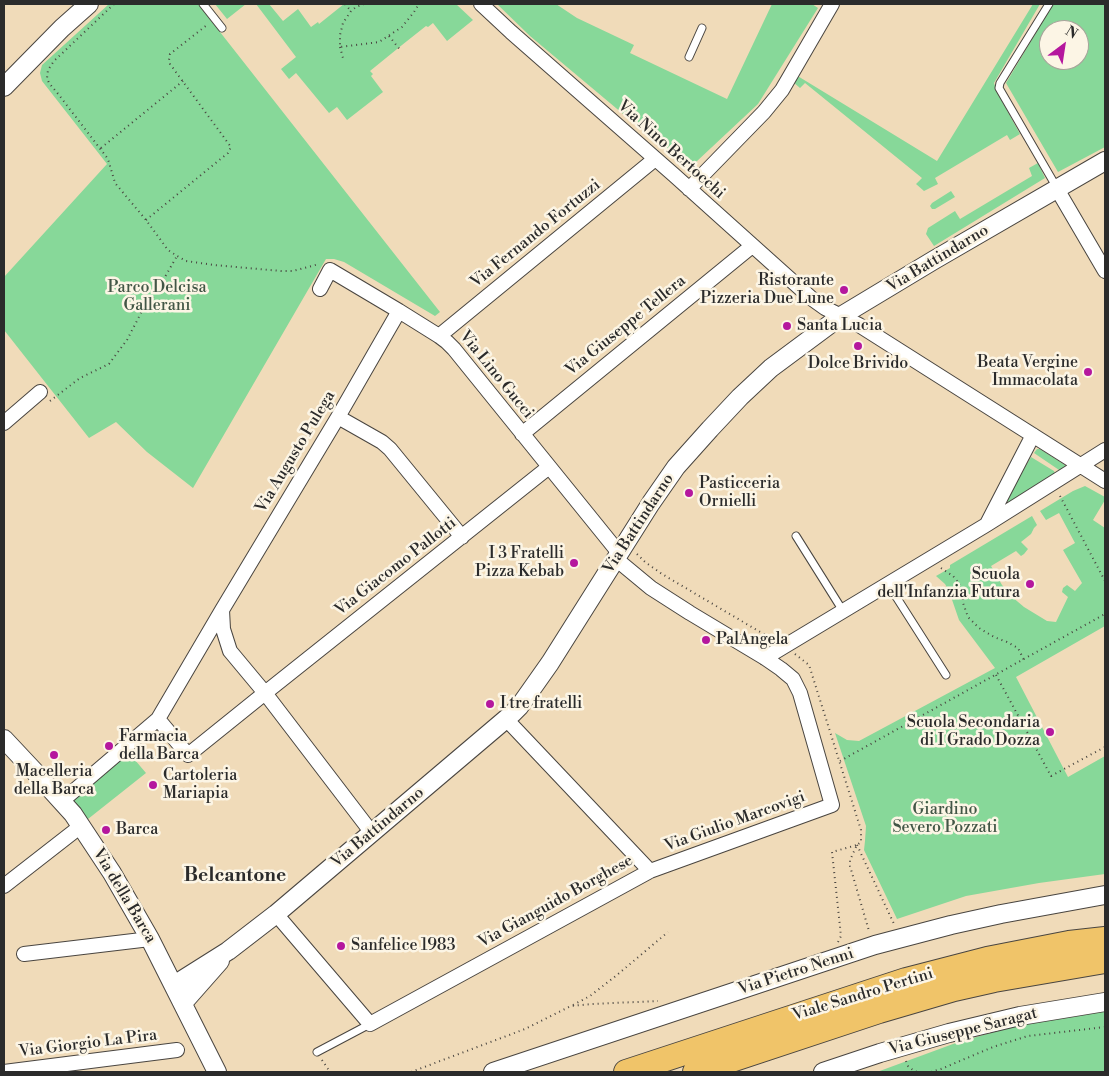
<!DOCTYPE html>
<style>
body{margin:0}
#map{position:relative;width:1109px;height:1076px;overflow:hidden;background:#f0dbb9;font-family:"Libre Bodoni",serif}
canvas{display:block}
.frame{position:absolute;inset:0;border:5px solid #2b2b2b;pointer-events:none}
.north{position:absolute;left:1039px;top:20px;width:50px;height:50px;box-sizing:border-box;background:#fcf5e5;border:1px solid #a8a49b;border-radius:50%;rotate:31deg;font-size:14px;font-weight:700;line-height:20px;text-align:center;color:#2b2b2b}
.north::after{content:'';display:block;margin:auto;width:18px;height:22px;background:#b5179e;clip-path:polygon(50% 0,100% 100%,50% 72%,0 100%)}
</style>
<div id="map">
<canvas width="1109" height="1076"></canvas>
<div class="frame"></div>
<div class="north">N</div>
</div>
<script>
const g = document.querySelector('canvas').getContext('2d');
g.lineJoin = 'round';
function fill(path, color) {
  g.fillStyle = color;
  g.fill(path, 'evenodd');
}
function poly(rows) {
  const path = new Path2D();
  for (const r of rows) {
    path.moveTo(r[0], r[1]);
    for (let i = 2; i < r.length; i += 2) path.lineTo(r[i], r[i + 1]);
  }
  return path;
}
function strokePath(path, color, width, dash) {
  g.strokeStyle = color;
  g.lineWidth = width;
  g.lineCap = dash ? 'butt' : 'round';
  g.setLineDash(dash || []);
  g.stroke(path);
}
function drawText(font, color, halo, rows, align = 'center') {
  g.font = font + ' "Libre Bodoni",serif';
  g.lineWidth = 5;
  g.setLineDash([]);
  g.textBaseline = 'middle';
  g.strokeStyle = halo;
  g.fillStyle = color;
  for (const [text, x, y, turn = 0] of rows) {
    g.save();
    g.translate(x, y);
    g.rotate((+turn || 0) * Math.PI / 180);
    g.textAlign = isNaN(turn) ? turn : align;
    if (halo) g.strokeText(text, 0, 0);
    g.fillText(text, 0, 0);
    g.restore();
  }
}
fill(poly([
 [109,4,198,4,440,312,435,316,344,262,334,259,326,259,193,488,147,452,116,422,89,438,4,330,4,277,107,164,42,81,40,73,42,65],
 [215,4,246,4,227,19],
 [256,4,269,4,283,21,298,9,311,27,318,22,319,24,344,4,456,4,473,20,447,41,433,23,428,27,426,26,402,45,370,71,373,74,371,76,383,92,347,120,337,107,329,113,296,73,289,79,281,69,296,57],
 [497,4,556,4,577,18,634,45,630,53,727,99,772,4,812,4,818,8,758,104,696,162,687,163,678,160,530,36],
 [1033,4,1040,4,994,83,998,94,1020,134,1010,140,1007,135,935,178,938,184,924,191,916,184,922,178,805,83,800,88,792,81,796,75,937,161],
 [1053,4,1105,4,1105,147,1058,172,1006,83],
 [1049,30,1079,30,1079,60,1049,60],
 [1038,163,1045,178,934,246,926,234,928,228,955,211,960,219,1032,176,1029,168],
 [951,191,955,197,935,209,932,209,930,206,932,203],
 [1037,449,1040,449,1065,465,1065,468,1062,472,1034,453],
 [1031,457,1054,471,1056,476,1010,504,1007,501,1008,496],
 [1085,486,1105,497,1105,500,1093,520,1105,528,1105,626,1016,677,1068,777,1105,756,1105,874,1039,883,966,896,897,919,864,850,865,841,866,826,835,733,847,740,859,741,995,668,959,620,949,591,945,584,936,576,950,568,950,565,1032,516,1037,525,1034,528,1031,534,1021,542,1028,549,1024,554,1021,556,1016,551,991,566,1002,585,1011,596,1024,607,1047,621,1056,622,1068,597,1062,592,1063,588,1067,585,1075,591,1082,583,1063,550,1075,543,1059,513,1046,520,1040,511,1073,491],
 [129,753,146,773,88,819,71,799],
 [1105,1010,1105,1072,877,1072,953,1044,1037,1019]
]), '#87d899');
const service = poly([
 [203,4,222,28],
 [1049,4,1000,83,999,88,1057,188],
 [689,57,702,28],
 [796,536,843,611],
 [895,595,946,675],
 [317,1052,370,1024]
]);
const minor = poly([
 [481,4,511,32,674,175,811,298,825,308,859,325,1105,481],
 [689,189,764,112,782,90,832,4],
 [1057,189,1105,271],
 [320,289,330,270,399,311,439,336,447,342,454,349,619,553],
 [439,336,655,159],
 [338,417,382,442,390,449,462,537],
 [4,423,40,392],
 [522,434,752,246],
 [987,524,1033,435],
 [765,658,986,525,1105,450],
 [158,719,188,755,265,693,230,651,223,629,222,610],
 [506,719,650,871],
 [62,801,158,719,222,610,338,417,399,311],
 [372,833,265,693,549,467],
 [4,886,81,826],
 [276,914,370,1024,650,871,832,805,800,693,793,679,781,669,765,658,690,613,651,588,616,559],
 [24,954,150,939],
 [4,1072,177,1050]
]);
const tertiary = poly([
 [4,87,62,28,89,4],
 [4,739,34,771,73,814,112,873,150,939,217,1072],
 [174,985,228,951,276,914,513,713,519,707,550,663,651,503,676,467,710,429,740,397,771,368,841,316,934,260,1105,161],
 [183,1003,220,961],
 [493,1072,875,945,951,925,1001,914,1105,895],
 [823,1072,880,1053,949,1033,1020,1016,1105,1002]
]);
const trunk = poly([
 [626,1072,906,980,987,959,1069,943,1105,939],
 [695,1072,879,1011,954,989,994,980,1105,961]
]);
strokePath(service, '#494540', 9);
strokePath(minor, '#494540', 16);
strokePath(tertiary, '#494540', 20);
strokePath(trunk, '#494540', 26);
strokePath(poly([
 [114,4,54,61,48,70,47,78,49,83,59,95,108,159,115,183,146,220,168,250,177,256,186,261,214,265,281,271,293,271,319,264],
 [345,4,351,11],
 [364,4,356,7,351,11,343,23,340,35,340,47,379,42,402,27,414,12,419,4],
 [389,36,401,51],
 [340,47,343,58],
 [101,148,183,81],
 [146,220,223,157,228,153,231,147,170,64,169,60,170,54,207,25],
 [50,401,80,378,109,364,127,340,141,313,154,296,177,256],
 [1060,496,1105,581],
 [637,554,645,562,662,574,772,639],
 [941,568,953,576,958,582,962,591,963,603,968,617,979,628,994,637,1007,642,1018,648,1024,660],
 [795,654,809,665,861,830,861,842,857,845,850,860,850,866,869,931],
 [996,675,1051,776,1105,747],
 [840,761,1105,614],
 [857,845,894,924],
 [838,942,841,936,832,852,857,845],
 [573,1005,590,996,617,975,668,932],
 [322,1060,330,1072],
 [906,1061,908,1066,914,1071,918,1072],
 [411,1072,525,1029,571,1006,592,1004,658,1001],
 [931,1072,941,1069,993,1047,1028,1036,1105,1027]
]), '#494540', 2, [1, 4]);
strokePath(service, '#fff', 7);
strokePath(minor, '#fff', 14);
strokePath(tertiary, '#fff', 18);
strokePath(trunk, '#f0c469', 24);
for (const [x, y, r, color] of [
 [844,290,5,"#b5179e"],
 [787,326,5,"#b5179e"],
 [858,346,5,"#b5179e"],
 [1088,372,5,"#b5179e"],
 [689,493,5,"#b5179e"],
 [574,563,5,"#b5179e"],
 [1030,584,5,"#b5179e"],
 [706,640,5,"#b5179e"],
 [490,704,5,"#b5179e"],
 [1050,732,5,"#b5179e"],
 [109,746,5,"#b5179e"],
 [54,755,5,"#b5179e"],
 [153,785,5,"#b5179e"],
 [106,830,5,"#b5179e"],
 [341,946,5,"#b5179e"]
]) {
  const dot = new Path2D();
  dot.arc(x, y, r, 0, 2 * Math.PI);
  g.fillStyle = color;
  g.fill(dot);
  strokePath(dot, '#fcf5e5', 2);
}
drawText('16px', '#2b2b2b', '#fcf5e5', [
 ["Via Nino Bertocchi",671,150,42],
 ["Via Fernando Fortuzzi",536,234,-39],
 ["Via Battindarno",938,259,-31],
 ["Via Giuseppe Tellera",626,326,-39],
 ["Via Lino Gucci",496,375,51],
 ["Via Augusto Pulega",296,452,-59],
 ["Via Battindarno",639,524,-57],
 ["Via Giacomo Pallotti",396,567,-38],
 ["Via Giulio Marcovigi",735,822,-20],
 ["Via Battindarno",378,828,-40],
 ["Via della Barca",124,896,59],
 ["Via Gianguido Borghese",556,902,-29],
 ["Via Pietro Nenni",796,972,-18],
 ["Viale Sandro Pertini",863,995,-17],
 ["Via Giuseppe Saragat",963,1032,-14],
 ["Via Giorgio La Pira",88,1044,-7]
]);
drawText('16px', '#2b2b2b', '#fcf5e5', [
 ["Ristorante",834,281,"right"],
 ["Pizzeria Due Lune",834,299,"right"],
 ["Santa Lucia",797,326],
 ["Beata Vergine",1078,363,"right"],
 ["Immacolata",1078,381,"right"],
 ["Dolce Brivido",858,364,"center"],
 ["Pasticceria",699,484],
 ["Ornielli",699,502],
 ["I 3 Fratelli",564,554,"right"],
 ["Pizza Kebab",564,572,"right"],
 ["Scuola",1020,575,"right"],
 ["dell'Infanzia Futura",1020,593,"right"],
 ["PalAngela",716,640],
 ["I tre fratelli",500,704],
 ["Scuola Secondaria",1040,723,"right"],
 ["di I Grado Dozza",1040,741,"right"],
 ["Farmacia",119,737],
 ["della Barca",119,755],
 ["Macelleria",54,772,"center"],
 ["della Barca",54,790,"center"],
 ["Cartoleria",163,776],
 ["Mariapia",163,794],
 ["Barca",116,830],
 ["Sanfelice 1983",351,946]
], 'left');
drawText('16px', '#425646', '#fcf5e5', [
 ["Parco Delcisa",157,288],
 ["Gallerani",157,306],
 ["Giardino",945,810],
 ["Severo Pozzati",945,828]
]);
drawText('bold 19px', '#2b2b2b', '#fcf5e5', [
 ["Belcantone",235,876]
]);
</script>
